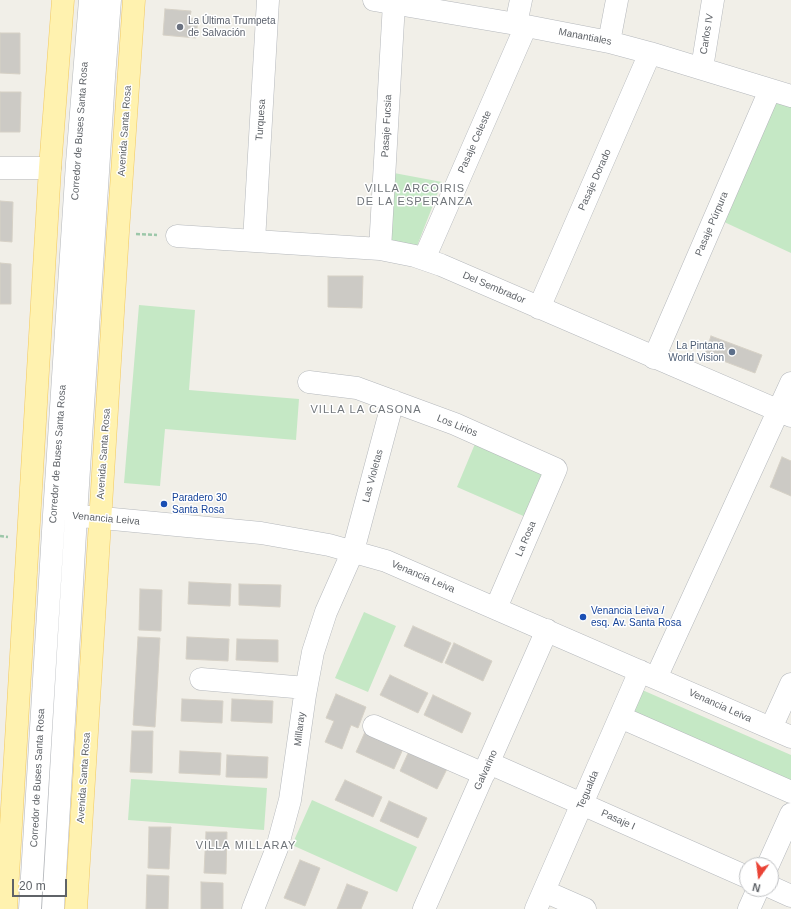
<!DOCTYPE html>
<meta charset="utf-8">
<style>
body{margin:0}
#map{position:relative;width:791px;height:909px;overflow:hidden;background:#f1efe8;font-family:Helvetica,sans-serif}
canvas{display:block}
.north{position:absolute;left:739px;top:857px;width:40px;height:40px;box-sizing:border-box;background:#fff;border:1px solid #bfc1c3;border-radius:50%;rotate:194deg;font-size:11px;font-weight:700;line-height:16px;text-align:center;color:#5f6368}
.north::after{content:'';display:block;margin:auto;width:14px;height:18px;background:#ea4335;clip-path:polygon(50% 0,100% 100%,50% 72%,0 100%)}
.scale{position:absolute;left:12px;top:879px;width:55px;height:18px;box-sizing:border-box;border:2px solid #5f6368;border-top:0;padding-left:5px;font-size:12px;line-height:14px;white-space:nowrap;color:#5f6368;-webkit-text-stroke:3px #fff;paint-order:stroke}
</style>
<div id="map">
<canvas width="791" height="909"></canvas>
<div class="north">N</div>
<div class="scale">20 m</div>
</div>
<script>
const g = document.querySelector('canvas').getContext('2d');
g.lineJoin = 'round';
function fill(path, color) {
  g.fillStyle = color;
  g.fill(path, 'evenodd');
}
function poly(rows) {
  const path = new Path2D();
  for (const r of rows) {
    path.moveTo(r[0], r[1]);
    for (let i = 2; i < r.length; i += 2) path.lineTo(r[i], r[i + 1]);
  }
  return path;
}
function strokePath(path, color, width, dash) {
  g.strokeStyle = color;
  g.lineWidth = width;
  g.lineCap = dash ? 'butt' : 'round';
  g.setLineDash(dash || []);
  g.stroke(path);
}
function drawText(font, color, halo, rows, align = 'center') {
  g.font = font + ' Helvetica,sans-serif';
  g.lineWidth = 3;
  g.setLineDash([]);
  g.textBaseline = 'middle';
  g.strokeStyle = halo;
  g.fillStyle = color;
  for (const [text, x, y, turn = 0] of rows) {
    g.save();
    g.translate(x, y);
    g.rotate((+turn || 0) * Math.PI / 180);
    g.textAlign = isNaN(turn) ? turn : align;
    if (halo) g.strokeText(text, 0, 0);
    g.fillText(text, 0, 0);
    g.restore();
  }
}
fill(poly([
 [781,101,791,104,791,253,722,221,769,107],
 [394,173,442,182,417,246,389,240],
 [139,305,195,310,189,390,299,399,296,440,165,429,160,486,124,483],
 [477,439,549,470,528,518,457,487],
 [364,612,396,626,368,692,335,678],
 [640,689,791,755,791,787,629,716],
 [131,779,267,788,264,830,128,820],
 [312,800,417,847,397,892,292,845]
]), '#c5e8c5');
const building = poly([
 [165,9,191,11,190,18,198,19,196,38,163,35,165,9],
 [0,33,20,33,20,74,0,73,0,33],
 [0,92,21,92,20,132,0,132,0,92],
 [0,201,13,202,12,242,0,241,0,201],
 [0,263,11,264,11,304,0,304,0,263],
 [328,276,363,276,362,308,328,307,328,276],
 [711,336,762,355,755,373,705,354,711,336],
 [782,457,791,461,791,496,770,487,782,457],
 [189,582,231,584,230,606,188,604,189,582],
 [239,584,281,585,280,607,239,605,239,584],
 [140,589,162,590,161,631,139,630,140,589],
 [413,626,451,643,442,663,404,646,413,626],
 [138,637,160,638,155,727,133,725,138,637],
 [187,637,229,639,228,661,186,659,187,637],
 [237,639,278,640,278,662,236,660,237,639],
 [454,643,492,661,483,681,445,663,454,643],
 [390,675,428,693,418,713,380,695,390,675],
 [336,694,366,707,358,728,351,725,342,749,325,742,334,721,326,718,336,694],
 [433,695,471,713,462,733,424,715,433,695],
 [182,699,223,701,222,723,181,721,182,699],
 [232,699,273,701,272,723,231,721,232,699],
 [132,731,153,731,152,773,130,772,132,731],
 [365,732,403,749,394,769,356,752,365,732],
 [180,751,221,753,220,775,179,773,180,751],
 [409,751,447,769,437,789,400,771,409,751],
 [227,755,268,757,267,778,226,777,227,755],
 [345,780,382,797,373,817,335,800,345,780],
 [389,801,427,818,418,838,380,821,389,801],
 [149,827,171,827,169,869,148,868,149,827],
 [206,832,227,832,226,874,204,873,206,832],
 [300,860,320,868,305,906,284,898,300,860],
 [147,875,169,876,168,909,146,909,147,875],
 [201,882,223,883,223,909,201,909,201,882],
 [347,884,368,892,361,909,337,909,347,884]
]);
fill(building, '#cccac5');
strokePath(building, '#d6d1c6', 1);
const minor = poly([
 [374,0,516,24,609,42,650,53,791,96],
 [516,24,521,0],
 [609,42,617,0],
 [702,68,713,0],
 [0,168,50,168],
 [177,236,380,249,415,256,441,265,791,416],
 [254,241,268,0],
 [380,249,394,3],
 [424,259,526,26],
 [539,308,650,53],
 [654,358,770,90],
 [309,382,357,388,455,424,556,469,496,608],
 [81,516,261,533,329,545,386,561,791,737],
 [656,678,791,383],
 [201,679,306,688],
 [620,717,791,792],
 [374,726,484,774],
 [771,728,791,684],
 [489,763,747,877],
 [768,865,791,814],
 [771,887,791,896],
 [544,891,585,909],
 [30,909,54,515,77,163,90,0],
 [53,909,76,516,104,78,110,0],
 [253,909,277,848,290,800,305,695,313,652,326,612,353,551,393,401],
 [424,909,547,630],
 [536,909,640,671],
 [749,909,758,889]
]);
const major = poly([
 [6,909,50,168,63,0],
 [76,909,118,232,134,0]
]);
strokePath(minor, '#b5b8bc', 23);
strokePath(major, '#f2c960', 23);
strokePath(poly([
 [136,234,157,235],
 [0,536,8,537]
]), '#9cc7a9', 2.5, [4, 2]);
strokePath(minor, '#fff', 22);
strokePath(major, '#fff2af', 22);
for (const [x, y, r, color] of [
 [180,27,4,"#6b7280"],
 [732,352,4,"#5c6f8a"],
 [164,504,4,"#1a4fb4"],
 [583,617,4,"#1a4fb4"]
]) {
  const dot = new Path2D();
  dot.arc(x, y, r, 0, 2 * Math.PI);
  g.fillStyle = color;
  g.fill(dot);
  strokePath(dot, '#fff', 1.5);
}
drawText('10px', '#5b616d', '#fff', [
 ["La Última Trumpeta",188,21],
 ["de Salvación",188,33]
], 'left');
drawText('10px', '#5f6368', '#fff', [
 ["Carlos IV",707,34,-81],
 ["Manantiales",585,37,11],
 ["Turquesa",261,120,-86],
 ["Pasaje Fucsia",387,126,-87],
 ["Corredor de Buses Santa Rosa",80,131,-86],
 ["Avenida Santa Rosa",125,131,-86],
 ["Pasaje Celeste",475,142,-66],
 ["Pasaje Dorado",595,180,-66],
 ["Pasaje Púrpura",712,224,-67],
 ["Del Sembrador",494,288,23],
 ["Los Lirios",457,426,22],
 ["Corredor de Buses Santa Rosa",58,454,-86],
 ["Avenida Santa Rosa",104,454,-86],
 ["Las Violetas",373,476,-75],
 ["Venancia Leiva",106,519,5],
 ["La Rosa",526,539,-67],
 ["Venancia Leiva",423,577,23],
 ["Venancia Leiva",720,706,24],
 ["Millaray",300,729,-83],
 ["Galvarino",486,770,-66],
 ["Corredor de Buses Santa Rosa",38,778,-87],
 ["Avenida Santa Rosa",84,778,-86],
 ["Tegualda",588,790,-67],
 ["Pasaje I",618,820,24]
]);
drawText('10px', '#4e5e75', '#fff', [
 ["La Pintana",724,346],
 ["World Vision",724,358]
], 'right');
drawText('10px', '#164399', '#fff', [
 ["Paradero 30",172,498],
 ["Santa Rosa",172,510],
 ["Venancia Leiva /",591,611],
 ["esq. Av. Santa Rosa",591,623]
], 'left');
g.letterSpacing = '1px';
drawText('11px', '#70757a', '#fff', [
 ["VILLA ARCOIRIS",415,189],
 ["DE LA ESPERANZA",415,202],
 ["VILLA LA CASONA",366,410],
 ["VILLA MILLARAY",246,846]
]);
g.letterSpacing = '0px';
</script>
